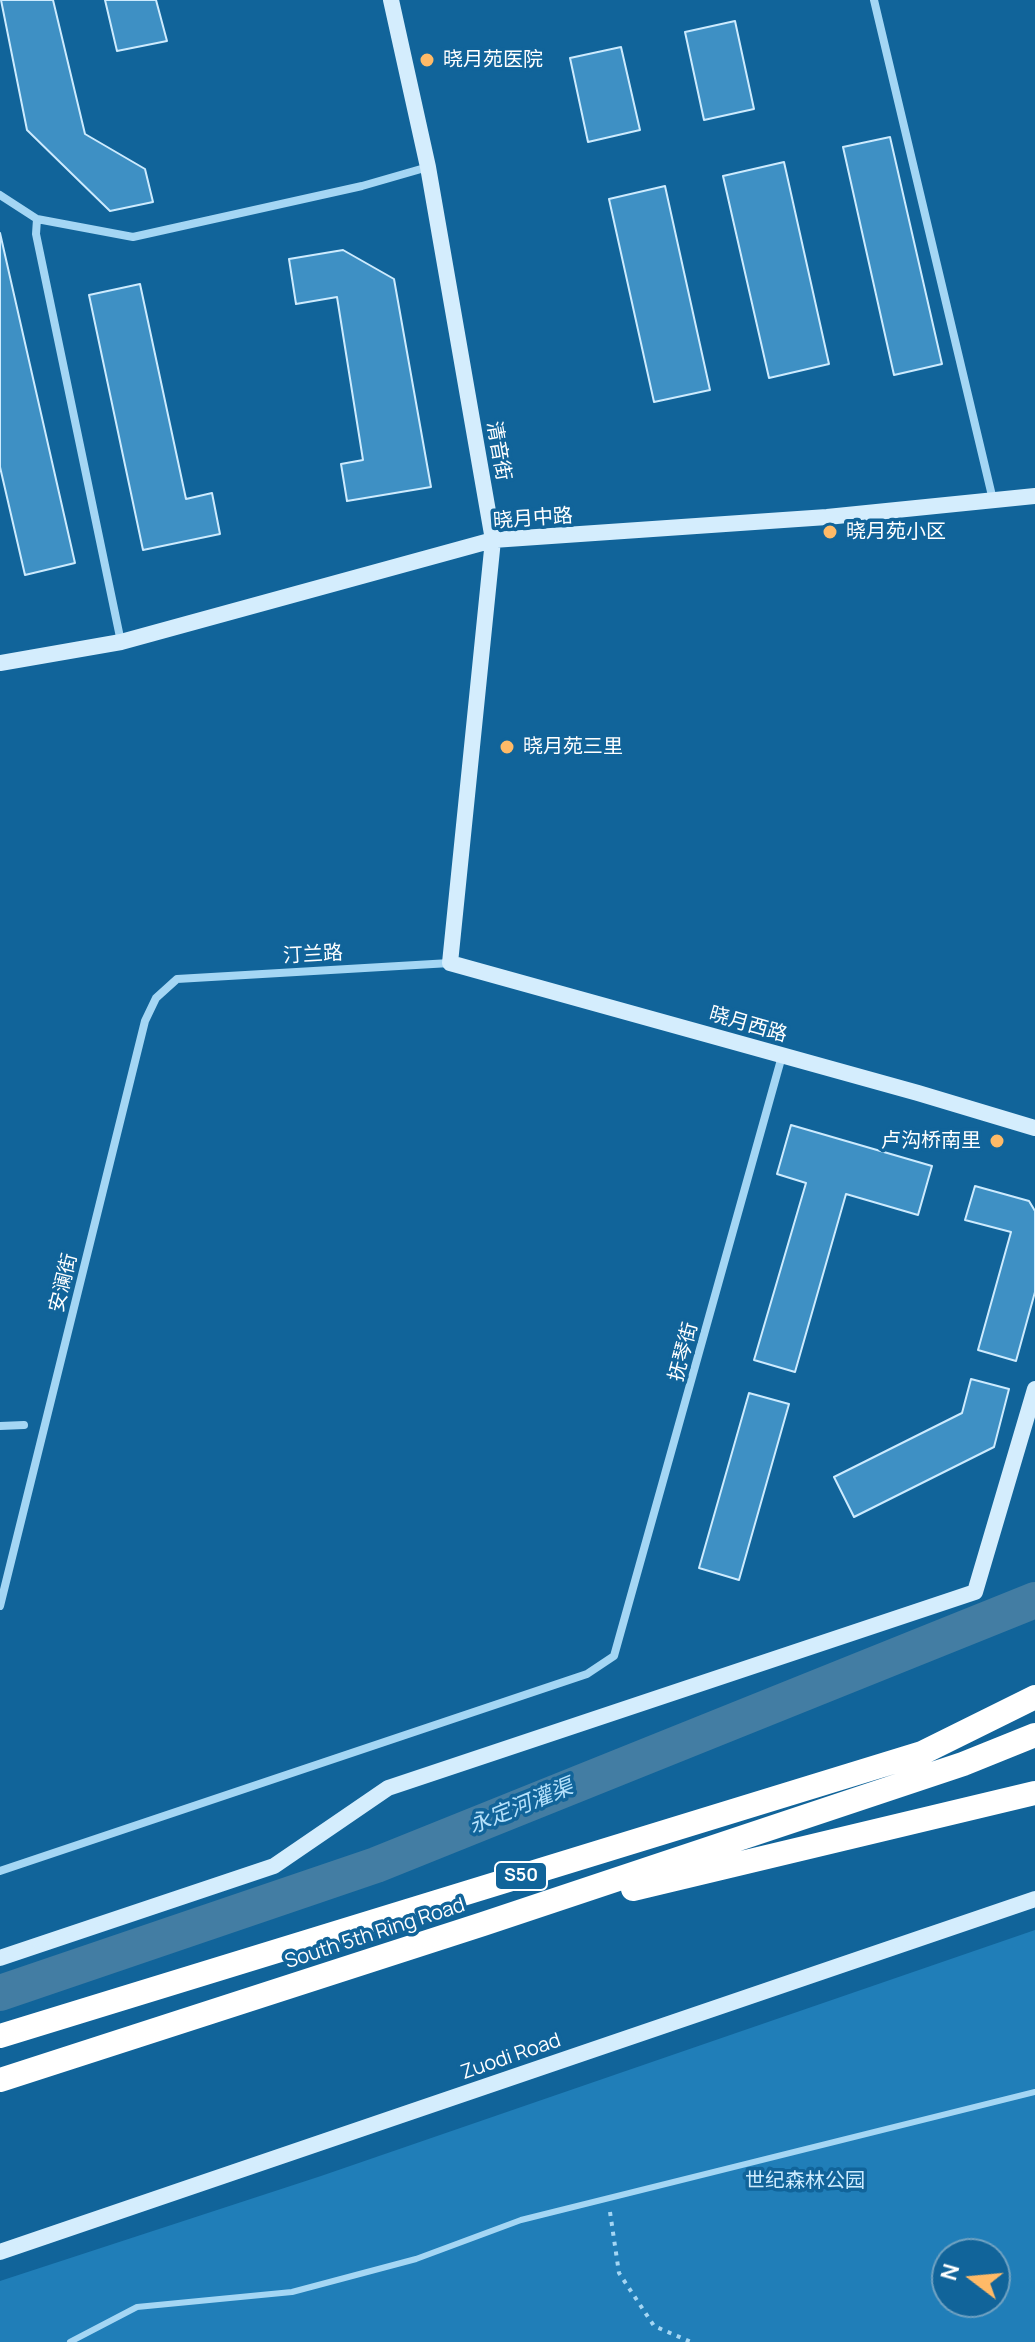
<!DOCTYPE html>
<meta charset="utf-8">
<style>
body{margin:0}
#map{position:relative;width:1035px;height:2342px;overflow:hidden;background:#11649a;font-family:Manrope,sans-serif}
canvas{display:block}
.north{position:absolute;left:931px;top:2238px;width:80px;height:80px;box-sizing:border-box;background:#11649a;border:2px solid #70a2c2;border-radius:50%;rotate:286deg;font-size:22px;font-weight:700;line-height:32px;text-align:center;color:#fff}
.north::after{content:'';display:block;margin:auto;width:28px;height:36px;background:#ffba67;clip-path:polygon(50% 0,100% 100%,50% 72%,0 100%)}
</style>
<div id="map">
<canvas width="1035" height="2342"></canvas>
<div class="north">N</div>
</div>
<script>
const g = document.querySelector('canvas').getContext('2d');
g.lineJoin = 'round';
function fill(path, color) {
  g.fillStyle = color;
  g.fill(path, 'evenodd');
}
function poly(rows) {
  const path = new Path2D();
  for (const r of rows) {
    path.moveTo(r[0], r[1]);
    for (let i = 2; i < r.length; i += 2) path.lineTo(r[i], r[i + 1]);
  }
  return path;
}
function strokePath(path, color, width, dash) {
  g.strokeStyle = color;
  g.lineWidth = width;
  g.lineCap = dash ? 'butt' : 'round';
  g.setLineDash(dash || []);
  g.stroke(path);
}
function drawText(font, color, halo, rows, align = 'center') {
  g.font = font + ' Manrope,"Noto Sans SC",sans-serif';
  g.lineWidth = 7;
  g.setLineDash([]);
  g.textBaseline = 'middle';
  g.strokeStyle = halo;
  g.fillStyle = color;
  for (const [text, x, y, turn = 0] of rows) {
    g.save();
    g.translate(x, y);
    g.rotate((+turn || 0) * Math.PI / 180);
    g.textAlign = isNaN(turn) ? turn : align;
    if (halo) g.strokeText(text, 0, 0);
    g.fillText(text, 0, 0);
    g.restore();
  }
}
fill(poly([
 [1035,1930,1035,2342,0,2342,0,2281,321,2176],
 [947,2254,995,2254,995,2302,947,2302]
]), '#207eb8');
strokePath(poly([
 [0,1993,376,1865,1035,1600]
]), '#437da3', 36);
const building = poly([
 [1,0,53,0,85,134,145,169,153,202,110,211,27,130,1,0],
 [105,0,156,0,167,41,117,51,105,0],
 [735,21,754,109,704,120,685,32,735,21],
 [621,47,640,130,588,142,570,58,621,47],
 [890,137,942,364,894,375,843,147,890,137],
 [784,162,829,364,769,378,723,176,784,162],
 [665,186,710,390,654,402,609,199,665,186],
 [0,233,75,563,25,575,0,467,0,233],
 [343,250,394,279,431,487,347,501,341,464,363,460,337,297,296,304,289,259,343,250],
 [140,284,186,499,212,493,220,534,143,550,89,295,140,284],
 [791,1125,932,1166,918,1215,846,1194,795,1372,754,1360,806,1183,777,1174,791,1125],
 [975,1186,1029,1201,1035,1211,1035,1292,1016,1361,978,1350,1011,1232,965,1220,975,1186],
 [971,1379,1009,1389,994,1447,854,1517,834,1477,962,1413,971,1379],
 [749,1393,789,1404,739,1580,699,1568,749,1393]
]);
fill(building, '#3e90c4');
strokePath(building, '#cdebfe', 2);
strokePath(poly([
 [610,2212,619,2273,654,2326,691,2342]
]), '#a4d6f4', 4, [4, 6]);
strokePath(poly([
 [70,2342,137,2307,292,2292,416,2259,521,2220,1035,2092]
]), '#a4d6f4', 6);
strokePath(poly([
 [874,0,993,500],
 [0,195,37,219,133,237,362,186,428,167],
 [37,219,36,234,121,642],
 [0,1426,24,1425],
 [0,1606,145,1021,156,998,177,979,450,963],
 [0,1871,587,1674,614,1656,782,1056]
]), '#a4d6f4', 8);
strokePath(poly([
 [391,0,428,167,493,540,450,963,918,1093,1035,1128],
 [0,663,121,642,493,540,827,517,1035,496],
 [0,1958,274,1866,388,1788,975,1592,1035,1389],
 [0,2252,1035,1899]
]), '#d4edfd', 16);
strokePath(poly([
 [633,1889,1035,1793],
 [0,2036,922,1753,1035,1697],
 [0,2080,483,1924,963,1764,1035,1735]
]), '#fff', 24);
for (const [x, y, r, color] of [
 [427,60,8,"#ffba67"],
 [830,532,8,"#ffba67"],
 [507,747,8,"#ffba67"],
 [997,1141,8,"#ffba67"]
]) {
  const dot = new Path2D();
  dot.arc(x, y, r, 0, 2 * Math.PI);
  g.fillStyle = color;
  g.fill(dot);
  strokePath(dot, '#11649a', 3);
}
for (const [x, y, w] of [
 [521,1876,52]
]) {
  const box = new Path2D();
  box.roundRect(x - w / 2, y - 14, w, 28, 6);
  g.fillStyle = '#11649a';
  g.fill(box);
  strokePath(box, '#fff', 2);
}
drawText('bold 18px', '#fff', null, [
 ["S50",521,1876]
]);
drawText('20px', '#fff', '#11649a', [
 ["晓月苑医院",443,60],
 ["晓月苑小区",846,532],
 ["晓月苑三里",523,747],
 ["卢沟桥南里",981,1141,"right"]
], 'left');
drawText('20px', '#fff', '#11649a', [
 ["清音街",498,451,80],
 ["晓月中路",533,519,-4],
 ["汀兰路",313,955,-3],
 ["晓月西路",748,1025,16],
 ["安澜街",64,1283,-76],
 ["抚琴街",684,1352,-75],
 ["South 5th Ring Road",375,1934,-18],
 ["Zuodi Road",511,2057,-19]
]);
drawText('20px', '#cdebfe', '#11649a', [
 ["世纪森林公园",805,2181]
]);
drawText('italic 22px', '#b5e1fb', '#11649a', [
 ["永定河灌渠",521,1807,-22]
]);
</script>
